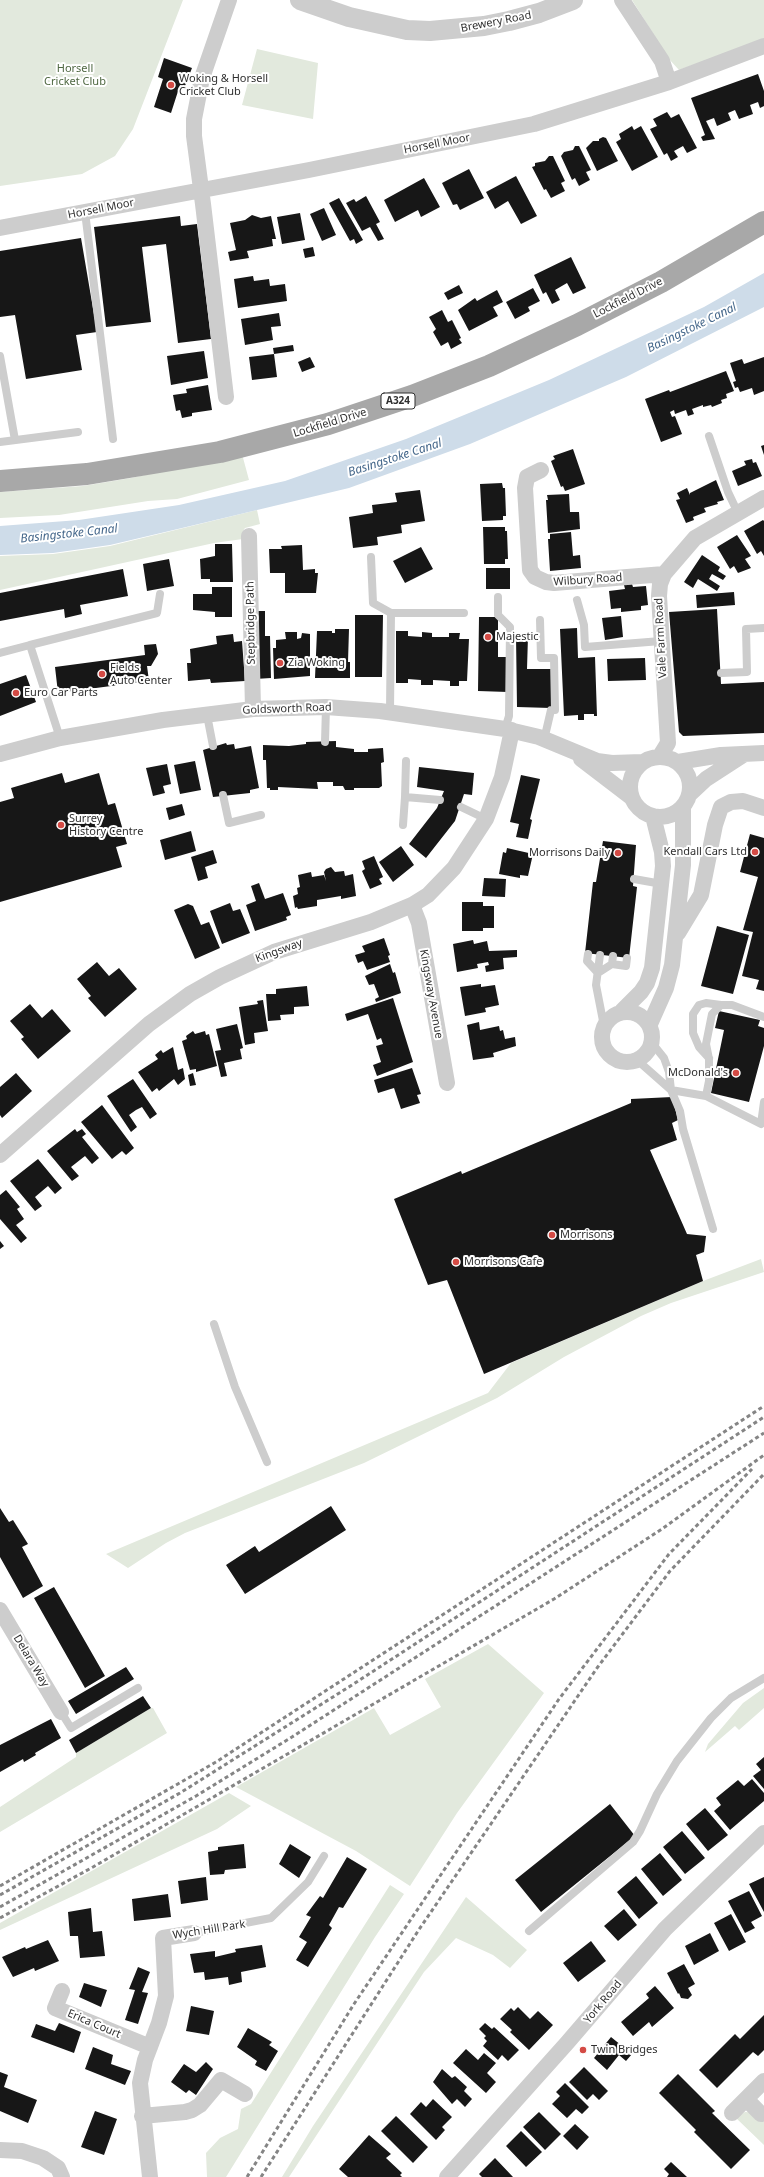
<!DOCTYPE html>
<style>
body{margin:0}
canvas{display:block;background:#fff}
</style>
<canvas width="764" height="2177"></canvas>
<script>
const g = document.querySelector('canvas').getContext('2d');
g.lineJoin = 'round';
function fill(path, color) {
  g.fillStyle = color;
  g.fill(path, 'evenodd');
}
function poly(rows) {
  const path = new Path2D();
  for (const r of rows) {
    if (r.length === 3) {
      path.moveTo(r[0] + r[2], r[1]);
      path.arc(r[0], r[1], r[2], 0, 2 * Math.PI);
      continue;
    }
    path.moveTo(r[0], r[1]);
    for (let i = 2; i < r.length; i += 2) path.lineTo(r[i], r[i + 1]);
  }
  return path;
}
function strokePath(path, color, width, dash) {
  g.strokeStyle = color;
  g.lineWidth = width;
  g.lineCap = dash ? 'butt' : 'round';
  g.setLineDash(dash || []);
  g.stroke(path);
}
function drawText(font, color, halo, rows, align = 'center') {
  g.font = font + ' "Noto Sans",sans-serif';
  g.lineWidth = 4;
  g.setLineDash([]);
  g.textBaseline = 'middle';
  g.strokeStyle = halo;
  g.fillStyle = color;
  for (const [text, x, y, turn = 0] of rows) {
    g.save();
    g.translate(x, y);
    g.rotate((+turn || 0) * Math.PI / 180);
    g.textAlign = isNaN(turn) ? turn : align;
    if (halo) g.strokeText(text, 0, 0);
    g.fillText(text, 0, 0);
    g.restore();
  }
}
fill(poly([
 [0,0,183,0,133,129,115,156,82,174,0,186],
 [632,0,764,0,764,39,679,70,669,59],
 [257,49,318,63,313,119,242,105],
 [242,454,249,480,177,499,148,501,59,515,0,518,0,492,83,486,131,478],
 [257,510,260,524,245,528,243,531,243,539,214,543,0,590,0,556,53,554,110,546],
 [761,1259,764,1272,671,1303,641,1316,564,1357,497,1398,364,1463,185,1533,166,1543,128,1568,106,1554,488,1393,511,1363,703,1281],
 [488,1644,544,1693,457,1813,410,1886,356,1851,236,1787,374,1708,390,1735,441,1707,425,1679],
 [764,1688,764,1708,739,1730,735,1726,705,1752,708,1744,743,1703],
 [151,1708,153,1708,167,1733,0,1832,0,1807,76,1757,76,1753],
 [229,1793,251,1806,217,1829,0,1930,0,1923],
 [390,1885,404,1894,375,1937,226,2177,207,2177,206,2153,220,2138,238,2129,241,2109,251,2104],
 [466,1897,527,1950,510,1968,493,1955,456,1938,424,1972,289,2177,282,2177,313,2126],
 [745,2112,764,2113,764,2145,736,2118]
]), '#e2e9dd');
fill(poly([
 [764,273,764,307,626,377,470,444,349,488,182,528,110,545,53,553,0,555,0,526,79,520,179,505,285,481,406,439,549,380,704,307]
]), '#cedce9');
fill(poly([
 [164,58,192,68,185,86,180,85,171,113,154,107,163,79,158,77],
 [758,74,764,91,764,106,760,108,758,102,750,105,753,114,739,119,735,110,728,113,731,120,717,126,714,118,706,121,715,139,703,141,701,137,705,135,691,98],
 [667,112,671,118,679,114,697,148,687,153,683,146,674,151,678,157,671,161,667,153,664,155,650,129,657,126,653,119],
 [632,126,634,130,641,126,658,157,632,171,616,142,621,139,619,134],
 [603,137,606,138,618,161,597,171,586,148,593,141,599,141,599,139],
 [575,146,579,146,591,170,586,172,590,180,579,186,575,178,572,180,561,156,564,152,573,150],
 [549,156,553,156,565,181,561,183,565,191,551,198,546,189,544,190,532,167,535,166,535,163,545,161],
 [469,169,484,198,460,210,457,204,453,205,442,183],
 [516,176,537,216,521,224,508,201,495,209,486,192],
 [424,178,440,207,421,217,418,210,395,222,384,200],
 [366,196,380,222,376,224,384,239,378,241,370,227,362,231,346,203,354,199,356,202],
 [339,198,363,240,356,244,354,239,350,241,329,203],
 [324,208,336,235,322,241,310,214],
 [300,213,305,240,282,244,277,217],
 [252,215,261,218,271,216,276,239,272,239,273,246,247,251,249,258,230,261,228,252,236,250,230,223,245,220],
 [180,216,181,226,197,224,211,339,178,343,166,244,142,247,151,322,106,327,94,227],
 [81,238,97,332,76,335,82,370,26,379,15,315,0,317,0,251],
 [313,247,315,256,305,258,303,249],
 [571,257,586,288,573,294,567,283,555,290,560,300,552,304,546,292,543,294,534,275],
 [253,276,254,281,269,279,270,286,285,284,287,301,238,308,234,279],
 [459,285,463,293,448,300,444,293],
 [533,288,540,301,528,307,530,311,515,319,506,302],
 [497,290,503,302,493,307,498,316,469,331,458,310,475,298,477,301],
 [442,310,448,322,452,320,461,338,459,339,462,343,451,349,448,342,441,346,433,332,436,329,429,317],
 [279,313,281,326,271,327,273,340,245,345,241,319],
 [293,345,294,351,274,354,273,348],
 [204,351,208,378,171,385,167,356],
 [274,354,277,377,252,380,249,357],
 [310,357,315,367,302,372,298,362],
 [764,357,764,391,754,395,752,388,740,392,738,387,735,388,733,382,736,381,730,363,742,359,744,364],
 [726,371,734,391,726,394,727,398,721,400,722,403,712,407,711,405,703,407,703,405,692,409,694,414,688,416,686,410,675,414,674,410,670,412,672,417,675,416,682,434,661,442,645,399,669,390,670,392],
 [208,385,212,410,192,413,192,416,182,418,180,410,176,411,173,395,187,393,186,389],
 [764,445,764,455,761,446],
 [573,449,585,484,565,491,563,486,561,487,551,461,555,459,553,456],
 [752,459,753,463,756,462,762,476,738,486,732,471,746,465,744,461],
 [716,480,724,500,717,502,718,504,704,508,706,512,693,517,694,520,686,523,676,500,680,499,677,493,687,488,690,495,690,493],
 [502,483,503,488,505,488,506,516,503,516,503,520,482,521,480,484],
 [420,490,425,521,401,525,402,533,377,537,378,545,353,548,349,517,373,513,372,505,397,502,395,493],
 [569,494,570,512,579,512,580,529,548,533,546,500,548,500,547,495],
 [763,520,764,521,764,556,761,551,757,554,744,531],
 [483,527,505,527,505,531,507,531,508,559,505,559,505,564,484,564],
 [571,532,573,556,580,555,581,568,550,571,548,539,550,539,550,534],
 [737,535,751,556,745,559,751,568,738,573,734,566,730,569,717,547],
 [215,544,232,544,233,582,210,582,210,579,201,579,200,559,215,556],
 [302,545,303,570,315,569,315,573,318,573,316,593,285,593,285,573,270,573,269,549,282,549,281,546],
 [421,547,433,569,405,583,393,561],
 [702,555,720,567,718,571,726,576,723,580,712,574,709,579,720,586,717,591,698,579,693,588,684,582],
 [169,559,174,586,147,591,143,564],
 [486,568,510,568,510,589,486,589],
 [123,569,128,596,80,605,82,614,65,618,64,609,0,621,0,593],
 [632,584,633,587,646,586,648,605,641,606,641,610,621,612,621,608,611,609,609,591,625,589,624,585],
 [212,587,232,587,232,617,215,617,215,612,193,610,193,594,212,594],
 [734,592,735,605,697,608,696,595],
 [717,609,721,684,764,682,764,733,683,736,679,732,669,612],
 [253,611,265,611,265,636,270,636,271,678,255,679],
 [355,615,383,615,382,677,355,677],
 [621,616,623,637,605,640,602,618],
 [479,617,498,617,498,657,508,657,508,692,478,691],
 [577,628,578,658,595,657,597,716,594,716,594,714,584,714,584,720,578,720,578,715,564,716,560,629],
 [335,629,349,629,348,662,350,662,350,678,315,678,317,631,332,631,332,633,335,633],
 [396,631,408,631,408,636,422,637,422,632,432,633,432,637,449,637,449,633,460,633,459,639,469,639,467,681,459,681,459,686,450,686,450,681,433,680,433,685,421,685,421,680,408,679,408,683,396,683],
 [285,632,297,632,297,639,301,638,302,633,310,634,310,676,274,679,273,648,276,648,276,640,286,639],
 [233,634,234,642,242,641,245,681,211,683,210,679,188,681,187,663,191,663,190,649,217,644,216,636],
 [516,636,528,636,527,669,551,669,551,708,517,707],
 [156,644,158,654,151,666,147,666,149,681,58,693,55,667,145,655,144,645],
 [645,658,646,680,608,681,607,659],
 [26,675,36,702,0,716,0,684],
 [336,741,336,747,354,749,354,752,368,752,368,749,383,748,384,762,381,763,382,786,379,788,354,788,354,790,345,790,343,786,333,786,333,782,317,782,318,789,278,787,278,790,270,790,270,788,267,788,266,760,263,760,263,745,289,746,306,744,306,742],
 [226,743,227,745,234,744,235,749,251,746,259,788,250,790,250,793,213,797,203,750],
 [195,761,201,790,180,794,174,765],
 [167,764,171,784,163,786,165,793,153,796,146,768],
 [419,767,474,773,472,795,464,794,455,821,426,858,409,844,437,808,444,791,417,787],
 [62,773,65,783,99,773,108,805,115,803,127,844,116,847,122,867,0,902,0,802,14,798,11,788],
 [521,775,540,779,530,819,532,820,528,839,516,837,519,824,510,822],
 [182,804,185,815,169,820,166,808],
 [191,831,196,851,165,860,160,840],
 [750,834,764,838,764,991,756,989,759,980,742,976,753,932,743,930,758,877,740,872],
 [603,841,636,845,633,886,637,887,629,958,585,953,593,882,596,882],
 [401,846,414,865,393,882,379,862],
 [507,848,533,854,528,876,520,875,520,878,499,874,503,852,506,853],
 [213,850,217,863,205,867,208,878,198,881,191,857],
 [374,856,383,877,379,879,382,884,370,889,362,871,365,869,362,861],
 [331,867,335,872,344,871,345,876,353,874,356,896,341,899,341,896,317,900,317,906,298,909,297,907,295,908,293,896,298,894,297,888,300,887,298,875,311,872,312,877,324,875,326,881,324,872,326,869],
 [484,878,506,879,505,897,482,896],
 [259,883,265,899,283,893,291,915,286,917,287,920,255,931,246,905,256,901,251,886],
 [462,902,483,902,483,906,494,906,494,928,483,928,483,931,462,931],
 [230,903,233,911,240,909,250,933,222,944,210,911],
 [188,904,193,906,201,925,209,922,220,948,195,959,174,910],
 [717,926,749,935,733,994,701,986],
 [384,938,390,955,388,956,390,962,367,970,363,961,358,963,355,955,365,952,362,946],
 [473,940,474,944,487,941,489,951,517,950,517,957,503,958,504,969,486,972,485,966,489,965,488,962,477,964,478,968,457,972,453,944],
 [97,962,109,976,119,968,137,989,105,1017,88,998,91,996,77,979],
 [390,964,393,973,395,972,401,993,376,1002,375,999,379,997,374,984,369,985,365,976],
 [481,984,481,987,495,985,499,1005,485,1008,486,1012,465,1016,460,987],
 [307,986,309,1006,294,1007,294,1014,280,1015,281,1020,268,1021,266,994,276,994,276,989],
 [393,998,413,1062,377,1076,373,1065,381,1062,376,1046,383,1044,381,1038,377,1040,368,1014,347,1021,345,1014],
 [263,1000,268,1031,254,1033,255,1043,245,1045,239,1007,258,1004,257,1001],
 [30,1004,42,1018,52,1009,71,1031,38,1059,21,1039,24,1037,10,1021],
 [719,1011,760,1020,758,1026,764,1028,764,1046,749,1102,711,1093,724,1030,715,1028],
 [479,1022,480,1030,499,1026,500,1031,503,1030,505,1039,515,1037,516,1046,493,1053,494,1057,473,1060,467,1025],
 [237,1024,243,1048,240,1049,242,1059,224,1063,227,1076,221,1077,215,1051,221,1050,216,1029],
 [193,1031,195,1034,205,1031,206,1035,209,1034,217,1066,196,1072,196,1069,190,1070,182,1041,187,1039,186,1036],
 [173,1047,178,1070,183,1068,185,1079,178,1085,174,1079,159,1091,157,1088,152,1092,138,1072,158,1059,155,1055,161,1050,163,1053],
 [412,1068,421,1094,417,1095,420,1103,401,1109,394,1088,378,1093,374,1080],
 [16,1073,32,1091,2,1118,0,1115,0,1087],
 [193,1073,196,1085,190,1086,188,1075],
 [133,1079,157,1114,150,1119,142,1107,136,1110,129,1115,137,1127,131,1132,107,1096],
 [672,1097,678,1120,672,1123,677,1140,650,1150,687,1234,706,1236,704,1252,696,1255,703,1281,484,1374,447,1280,428,1285,394,1199,461,1171,462,1174,631,1103,631,1099],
 [102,1105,134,1148,126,1155,122,1151,112,1159,81,1122],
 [75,1129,77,1132,82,1129,86,1134,82,1137,99,1158,92,1164,85,1156,71,1167,79,1176,72,1181,47,1151],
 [38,1159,62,1188,55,1194,48,1186,35,1197,42,1206,35,1211,10,1181],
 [6,1190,20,1207,17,1209,24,1219,16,1225,27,1238,21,1243,0,1219,0,1195],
 [0,1241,4,1246,0,1249],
 [331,1506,346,1530,245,1594,226,1565,255,1546,259,1552],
 [0,1508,9,1522,13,1520,28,1544,22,1547,43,1586,23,1598,0,1557],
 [54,1587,105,1676,85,1688,34,1598],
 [126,1667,134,1679,76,1714,68,1701],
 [143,1696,151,1708,76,1753,69,1740],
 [51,1719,61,1738,35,1753,36,1755,24,1762,23,1759,0,1772,0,1745],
 [764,1757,764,1789,753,1776,761,1770,756,1764],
 [752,1779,764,1793,764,1801,730,1830,714,1811,721,1805,716,1798,738,1780,744,1786],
 [610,1804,635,1836,541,1912,515,1880],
 [705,1808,728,1835,708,1851,686,1824],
 [682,1831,705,1858,685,1874,663,1847],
 [244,1844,246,1868,225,1870,224,1874,210,1875,208,1852,218,1850,218,1847],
 [290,1844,311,1857,299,1878,279,1864],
 [660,1853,682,1880,663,1896,641,1869],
 [347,1857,367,1869,343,1908,339,1907,329,1925,332,1928,308,1967,296,1960,307,1942,299,1937,311,1917,306,1915,320,1896,323,1898],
 [636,1876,658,1903,639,1919,617,1892],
 [206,1877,208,1900,181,1904,178,1881],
 [764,1877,764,1912,749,1884],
 [749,1891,762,1916,751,1922,755,1928,745,1933,728,1901],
 [168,1894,171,1917,134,1921,132,1899],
 [91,1908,93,1932,102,1931,105,1956,80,1958,78,1936,70,1936,68,1912],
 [624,1909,637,1925,618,1941,604,1926],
 [731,1914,746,1942,729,1951,714,1923],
 [710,1933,719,1951,694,1965,685,1946],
 [48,1940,59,1961,35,1971,34,1968,13,1977,2,1957,25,1947,26,1949],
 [591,1941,606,1961,578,1982,563,1963],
 [262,1945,266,1967,241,1972,242,1982,229,1985,228,1977,205,1980,204,1972,194,1973,190,1954,215,1951,215,1957,236,1952,235,1949],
 [684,1964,695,1984,688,1988,692,1995,688,1999,681,1998,679,1993,678,1994,667,1973],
 [138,1967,150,1972,142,1992,148,1993,138,2024,125,2020,135,1990,129,1989],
 [84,1983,107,1990,101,2007,79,1997],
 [655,1986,674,2008,652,2027,649,2022,633,2036,621,2022,649,1998,646,1994],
 [191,2006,214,2011,209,2035,186,2031],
 [518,2007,530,2019,538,2011,553,2025,529,2050,510,2032,512,2030,500,2019,511,2008,514,2011],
 [764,2015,764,2050,758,2056,753,2052,717,2088,699,2070,735,2034,740,2039],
 [59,2023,81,2032,74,2053,31,2037,36,2024,55,2031],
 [485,2023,492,2029,494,2027,519,2050,508,2061,502,2055,498,2060,483,2046,487,2041,484,2038,486,2036,479,2029],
 [248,2028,272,2042,269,2045,278,2051,266,2071,255,2065,257,2061,237,2047],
 [611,2037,632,2054,626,2061,619,2055,607,2070,594,2058],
 [93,2047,113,2055,111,2064,131,2071,125,2085,85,2069],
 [466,2049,478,2060,484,2053,496,2063,487,2073,496,2082,486,2093,453,2063],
 [206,2062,213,2069,196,2095,189,2090,186,2093,171,2082,184,2064,196,2072],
 [584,2067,608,2091,599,2100,593,2094,587,2100,569,2082],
 [442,2069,452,2078,455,2076,467,2087,464,2091,472,2099,465,2107,457,2099,452,2104,433,2082],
 [0,2072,8,2075,4,2087,37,2100,28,2123,0,2111],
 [678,2074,715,2111,712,2113,750,2150,731,2169,694,2132,696,2130,659,2093],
 [565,2083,589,2107,582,2114,576,2109,567,2118,552,2104,560,2096,556,2092],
 [433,2099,452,2117,442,2127,445,2130,436,2140,410,2114,421,2102,426,2107],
 [95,2111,117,2119,104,2155,81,2147],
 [539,2112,561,2134,545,2150,523,2127],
 [396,2116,428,2147,413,2163,381,2131],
 [575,2124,589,2137,577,2150,563,2136],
 [521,2131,542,2152,526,2167,506,2146],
 [369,2135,391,2154,386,2158,402,2173,400,2175,402,2177,348,2177,339,2169],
 [495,2158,513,2177,482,2177,479,2174],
 [671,2162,687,2177,667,2177,669,2174,664,2169]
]), '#171717');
strokePath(poly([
 [85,212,113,439],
 [0,356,15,440],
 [709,436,728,492,737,511],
 [0,442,78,432],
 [371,557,373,603,391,613,464,613],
 [498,597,498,615,510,627,509,716,505,729],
 [577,600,584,625,585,647,661,641],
 [540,620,541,658,554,658,555,710,551,710,544,740],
 [30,645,157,613,160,594],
 [0,653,30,645,60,738],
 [721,673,747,672,746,629,764,628],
 [390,712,391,613],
 [207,715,213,746],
 [325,742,326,707],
 [223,795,229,823,261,815],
 [405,797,406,761],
 [461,807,486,819],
 [403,825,405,797,440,800],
 [634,879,662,884],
 [588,954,587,961,598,973],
 [600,955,596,985,604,1026],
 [612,964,626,966,627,958],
 [598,973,612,964,613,956],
 [652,1043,664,1058,669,1072,671,1090,680,1111,683,1129,713,1229],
 [709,1058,699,1047,693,1033,693,1014,699,1005,706,1003,721,1005],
 [637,1060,671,1090,706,1096,761,1124,764,1102],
 [706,1096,709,1081,709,1059,706,1044,712,1014,721,1005,732,1005,764,1017],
 [214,1324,235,1387,267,1462],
 [61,1712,71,1728,138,1688],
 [529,1931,633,1842,640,1831,657,1794,677,1761,711,1718,731,1698,764,1678],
 [194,1933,271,1918,308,1882,324,1856]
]), '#cdcdcd', 8);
strokePath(poly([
 [622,0,662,61,669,82],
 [0,228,309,170,534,124,669,82,764,46],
 [226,397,203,204,194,136,194,119,202,78,229,0],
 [541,470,527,477,525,488,530,570,535,577,546,582,554,583,664,574],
 [249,536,253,709],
 [0,754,60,738,163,720,253,709,326,707,380,711,505,729,539,737,597,761,612,763,642,762],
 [660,756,668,743,659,596,660,584,664,574,695,538,764,498],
 [660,787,30],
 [581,759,632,798],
 [678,762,721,755,764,753],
 [690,794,706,779,743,755],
 [412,905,419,923,447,1083],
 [678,933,701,895,715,825,721,807,731,802,743,801,764,808],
 [622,1011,641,992,647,983,652,968,663,866,662,852,653,816],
 [627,1037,25],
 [650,1024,666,988,672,965,683,865,683,806],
 [0,1155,149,1024,190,994,220,977,274,952,371,922,412,905,428,895,454,868,486,819,502,777,512,730],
 [0,1610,61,1712],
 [62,1991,55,2008,150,2047],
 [746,2099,761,2114],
 [732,2113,764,2081],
 [142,2116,185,2112,192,2110,200,2105,221,2080,245,2094],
 [0,2150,22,2151,43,2158,58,2168,62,2177],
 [150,2177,140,2083,145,2060,159,2023,166,1996,163,1938,194,1933],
 [447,2177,567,2043,665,1929,764,1833]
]), '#cdcdcd', 16);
strokePath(poly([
 [300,0,349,17,407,30,430,31,484,26,509,21,539,13,573,0]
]), '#cdcdcd', 20);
strokePath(poly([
 [0,481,87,474,220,452,328,424,412,396,489,366,577,325,661,282,764,222]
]), '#a8a8a8', 22);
strokePath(poly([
 [0,1886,216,1762,764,1406],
 [0,1895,180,1793,352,1685,764,1417],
 [0,1907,196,1796,292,1737,764,1433],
 [0,1918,93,1867,554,1599,662,1529,764,1455],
 [247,2177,354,2004,559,1699,669,1554,752,1469],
 [261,2177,418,1931,597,1668,670,1571,764,1474]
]), '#858585', 3, [4, 3]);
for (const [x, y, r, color] of [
 [171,85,4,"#d44b45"],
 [488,637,4,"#d44b45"],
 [280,663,4,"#d44b45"],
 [102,674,4,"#d44b45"],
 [16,693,4,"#d44b45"],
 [61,825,4,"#d44b45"],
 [755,852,4,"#d44b45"],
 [618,853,4,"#d44b45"],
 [736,1073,4,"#d44b45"],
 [552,1235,4,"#d44b45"],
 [456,1262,4,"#d44b45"],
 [583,2050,4,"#d44b45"]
]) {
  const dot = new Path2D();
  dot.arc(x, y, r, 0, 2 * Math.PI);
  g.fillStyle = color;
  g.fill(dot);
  strokePath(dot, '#fff', 1.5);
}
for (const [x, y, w] of [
 [398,401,34]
]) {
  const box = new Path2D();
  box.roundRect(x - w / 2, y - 8, w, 16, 3);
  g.fillStyle = '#fff';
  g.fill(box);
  strokePath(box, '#303030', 1);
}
drawText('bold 10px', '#303030', null, [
 ["A324",398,401]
]);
drawText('11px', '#303030', '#fff', [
 ["Brewery Road",496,22,-11],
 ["Horsell Moor",437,144,-11],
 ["Horsell Moor",101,209,-11],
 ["Lockfield Drive",628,298,-27],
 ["Lockfield Drive",330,423,-17],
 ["Wilbury Road",588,580,-4],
 ["Stepbridge Path",251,623,-91],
 ["Vale Farm Road",661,638,-93],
 ["Goldsworth Road",287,709,-2],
 ["Kingsway",279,951,-20],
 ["Kingsway Avenue",431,994,80],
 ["Delara Way",31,1661,59],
 ["Wych Hill Park",209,1930,-9],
 ["York Road",603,2002,-50],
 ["Erica Court",94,2024,23]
]);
drawText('11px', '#4f6842', '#fff', [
 ["Horsell",75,69],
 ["Cricket Club",75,82]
]);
drawText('11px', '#303030', '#fff', [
 ["Woking & Horsell",179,79],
 ["Cricket Club",179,92],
 ["Majestic",496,637],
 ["Zia Woking",288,663],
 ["Fields",110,668],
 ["Auto Center",110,681],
 ["Euro Car Parts",24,693],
 ["Surrey",69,819],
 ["History Centre",69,832],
 ["Kendall Cars Ltd",747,852,"right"],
 ["Morrisons Daily",610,853,"right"],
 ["McDonald's",728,1073,"right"],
 ["Morrisons",560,1235],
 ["Morrisons Cafe",464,1262],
 ["Twin Bridges",591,2050]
], 'left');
drawText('italic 12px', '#46688b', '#fff', [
 ["Basingstoke Canal",692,328,-26],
 ["Basingstoke Canal",395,458,-18],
 ["Basingstoke Canal",69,534,-6]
]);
</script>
